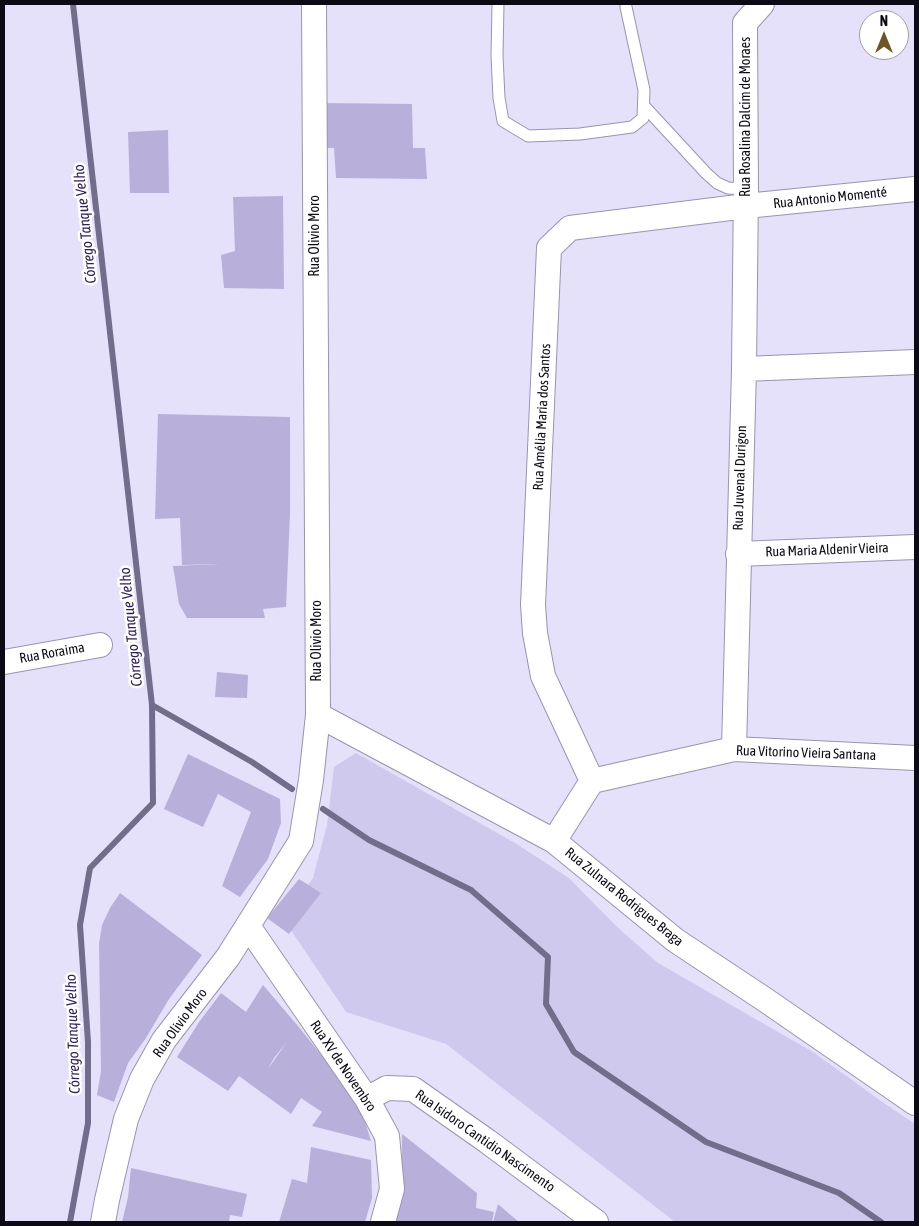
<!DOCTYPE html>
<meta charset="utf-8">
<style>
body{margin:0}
#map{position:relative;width:919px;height:1226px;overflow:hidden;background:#e5e1fa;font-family:"Asap Condensed",sans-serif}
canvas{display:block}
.frame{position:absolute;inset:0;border:5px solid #0c0a14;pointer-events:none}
.north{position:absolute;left:859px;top:10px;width:50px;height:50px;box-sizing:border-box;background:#fff;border:1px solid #9e9da1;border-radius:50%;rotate:0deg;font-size:14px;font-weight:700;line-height:20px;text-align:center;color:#0c0a14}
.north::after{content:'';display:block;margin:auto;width:18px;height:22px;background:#6d5626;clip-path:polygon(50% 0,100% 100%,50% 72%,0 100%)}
</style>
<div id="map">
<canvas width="919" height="1226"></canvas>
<div class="frame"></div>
<div class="north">N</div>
</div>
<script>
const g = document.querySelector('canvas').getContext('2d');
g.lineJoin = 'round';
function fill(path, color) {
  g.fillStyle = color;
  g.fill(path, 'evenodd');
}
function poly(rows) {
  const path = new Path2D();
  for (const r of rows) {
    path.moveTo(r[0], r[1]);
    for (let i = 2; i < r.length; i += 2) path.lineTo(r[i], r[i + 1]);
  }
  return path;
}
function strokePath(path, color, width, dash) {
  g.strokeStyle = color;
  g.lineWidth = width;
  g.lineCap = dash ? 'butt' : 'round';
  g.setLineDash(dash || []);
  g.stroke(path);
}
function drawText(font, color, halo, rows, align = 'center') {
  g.font = font + ' "Asap Condensed",sans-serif';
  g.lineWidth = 5;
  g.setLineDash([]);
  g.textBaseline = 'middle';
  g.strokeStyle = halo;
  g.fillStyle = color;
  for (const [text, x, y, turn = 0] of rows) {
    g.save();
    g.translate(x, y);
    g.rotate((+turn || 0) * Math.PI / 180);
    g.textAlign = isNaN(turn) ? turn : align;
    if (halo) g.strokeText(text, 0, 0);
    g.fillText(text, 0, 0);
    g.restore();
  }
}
fill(poly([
 [356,753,515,843,569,878,616,926,658,963,813,1052,881,1101,915,1124,915,1222,675,1222,446,1044,346,1012,284,920,313,878,327,825,334,767]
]), '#d0c9ee');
strokePath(poly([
 [152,705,252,762,292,789],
 [323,809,369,840,471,890,548,957,546,1004,574,1052,706,1142,839,1193,881,1222],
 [70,1222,88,1123,88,1042,80,925,90,868,153,803,152,705,73,4]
]), '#736d8c', 6);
fill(poly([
 [321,103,412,104,413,148,425,148,427,179,336,178,334,148,322,148],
 [168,130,169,193,130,193,128,132],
 [283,196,284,289,224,288,221,255,235,251,233,197],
 [158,414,290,417,290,514,286,607,263,609,265,618,187,618,179,604,173,566,220,564,182,565,180,518,155,519],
 [217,672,248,675,247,698,215,697],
 [188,754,280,799,281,823,268,859,240,897,222,886,251,812,218,794,203,827,164,809],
 [299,879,321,893,289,934,267,918],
 [120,893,202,955,169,999,146,1038,128,1063,114,1102,97,1095,101,1071,99,944,102,925,110,908],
 [263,985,298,1026,343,1082,361,1108,371,1141,312,1126,322,1112,301,1098,291,1114,239,1076,228,1091,177,1057,199,1022,221,993,246,1012],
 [286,1043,268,1069,274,1058],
 [402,1134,477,1193,476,1208,494,1212,492,1222,396,1222,402,1191],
 [311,1147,371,1160,372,1198,365,1222,279,1222,292,1179,307,1183],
 [131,1168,247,1194,242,1217,230,1215,229,1222,122,1222,128,1197],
 [498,1204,513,1217,519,1222,493,1222]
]), '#b8b0da');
const service = poly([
 [498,4,497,56,499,98,503,121,528,136,580,134,632,127,643,118,644,90,626,7],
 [644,106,706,173,717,183,728,188,746,189]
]);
const minor = poly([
 [744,369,915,362],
 [738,554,915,547],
 [4,662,100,645],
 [318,715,554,841,675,940,764,999,915,1103],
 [734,749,744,369,746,189,745,23,762,4],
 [592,781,543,676,535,633,533,605,549,248,570,228,746,206,915,189],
 [554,841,592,781,734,749,915,758],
 [248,926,367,1099,387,1136,392,1189,383,1222],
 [367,1099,387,1088,413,1089,487,1141,596,1222],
 [103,1222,107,1200,126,1119,142,1079,164,1040,228,957,301,841,311,780,318,715,314,4]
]);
strokePath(service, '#9994b1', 13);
strokePath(minor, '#9994b1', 26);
strokePath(service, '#fff', 11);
strokePath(minor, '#fff', 24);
drawText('14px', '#0c0a14', '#fff', [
 ["Rua Rosalina Dalcim de Moraes",746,117,-90],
 ["Rua Antonio Momenté",830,198,-6],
 ["Rua Olivio Moro",315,236,-90],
 ["Rua Amélia Maria dos Santos",542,417,-87],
 ["Rua Juvenal Durigon",740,478,-88],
 ["Rua Maria Aldenir Vieira",827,550,-2],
 ["Rua Olivio Moro",317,641,-90],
 ["Rua Roraima",52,653,-10],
 ["Rua Vitorino Vieira Santana",806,753,2],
 ["Rua Zulnara Rodrigues Braga",624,897,39],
 ["Rua Olivio Moro",180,1023,-54],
 ["Rua XV de Novembro",343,1066,56],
 ["Rua Isidoro Cantidio Nascimento",485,1141,35]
]);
drawText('italic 15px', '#302155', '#fff', [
 ["Córrego Tanque Velho",85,224,-96],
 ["Córrego Tanque Velho",131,627,-96],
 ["Córrego Tanque Velho",73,1034,-92]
]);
</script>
